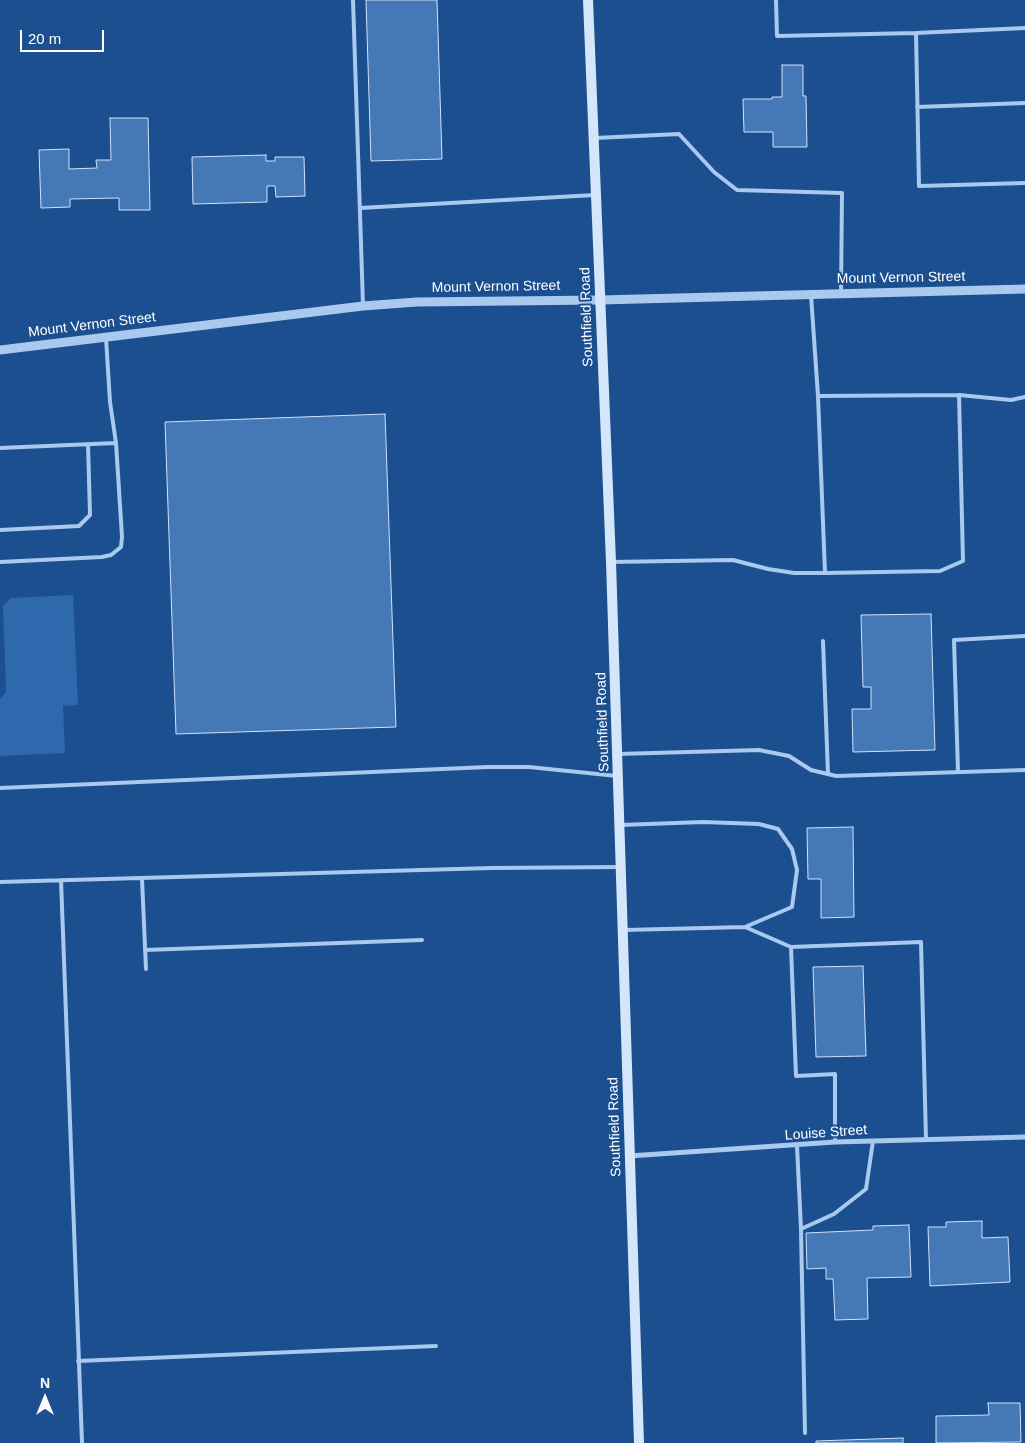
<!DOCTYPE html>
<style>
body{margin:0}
#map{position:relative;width:1025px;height:1443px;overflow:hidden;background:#1b4f8f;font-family:Helvetica,sans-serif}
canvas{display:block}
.north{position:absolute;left:20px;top:1373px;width:50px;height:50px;-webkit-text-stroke:4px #1b4f8f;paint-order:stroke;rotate:0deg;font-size:14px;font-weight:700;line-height:20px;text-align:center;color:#fff}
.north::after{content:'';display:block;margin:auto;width:18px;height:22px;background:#fff;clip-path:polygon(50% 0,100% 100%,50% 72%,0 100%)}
.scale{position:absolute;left:20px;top:30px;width:84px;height:22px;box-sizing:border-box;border:2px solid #fff;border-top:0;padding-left:6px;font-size:15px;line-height:18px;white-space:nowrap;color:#fff;-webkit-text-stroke:4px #1b4f8f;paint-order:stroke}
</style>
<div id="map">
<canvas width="1025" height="1443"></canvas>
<div class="north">N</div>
<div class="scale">20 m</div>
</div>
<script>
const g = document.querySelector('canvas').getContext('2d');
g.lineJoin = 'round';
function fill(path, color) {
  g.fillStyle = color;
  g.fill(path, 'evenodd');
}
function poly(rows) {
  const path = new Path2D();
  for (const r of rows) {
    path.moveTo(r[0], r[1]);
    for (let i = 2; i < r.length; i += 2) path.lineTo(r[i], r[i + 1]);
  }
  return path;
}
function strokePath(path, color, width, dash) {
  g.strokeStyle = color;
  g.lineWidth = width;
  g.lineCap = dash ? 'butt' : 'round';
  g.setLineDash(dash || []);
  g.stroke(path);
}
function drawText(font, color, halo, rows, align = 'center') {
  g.font = font + ' Helvetica,sans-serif';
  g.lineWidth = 4;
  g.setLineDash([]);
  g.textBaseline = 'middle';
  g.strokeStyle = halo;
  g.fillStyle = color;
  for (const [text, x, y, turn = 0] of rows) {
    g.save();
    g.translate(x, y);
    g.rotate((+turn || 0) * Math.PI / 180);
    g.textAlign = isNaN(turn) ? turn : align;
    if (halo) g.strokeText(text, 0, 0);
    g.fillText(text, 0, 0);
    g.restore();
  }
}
fill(poly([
 [73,595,78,705,63,706,65,753,0,756,0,699,6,692,3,606,11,598]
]), '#2e69ad');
const building = poly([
 [366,0,437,0,442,159,371,161,366,0],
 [782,65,803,65,803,96,806,96,807,147,773,147,773,132,744,132,743,99,772,99,772,97,782,97,782,65],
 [110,118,148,118,150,210,119,210,119,198,70,199,70,207,41,208,39,150,69,149,69,169,97,168,96,160,111,160,110,118],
 [266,155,266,161,275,161,275,157,304,157,305,196,276,197,275,186,267,186,267,202,193,204,192,157,266,155],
 [385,414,396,727,176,734,165,422,385,414],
 [931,614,935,750,853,752,852,709,871,709,871,687,863,687,861,615,931,614],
 [853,827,854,917,821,918,821,879,808,879,807,828,853,827],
 [863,966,866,1056,816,1057,813,967,863,966],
 [982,1221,982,1238,1008,1237,1010,1282,930,1286,928,1227,946,1227,946,1222,982,1221],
 [909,1225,911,1277,867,1278,868,1319,835,1320,833,1279,826,1279,826,1268,807,1269,806,1233,873,1230,873,1226,909,1225],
 [988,1403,1020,1403,1021,1442,936,1443,936,1416,989,1415,988,1403],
 [903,1438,903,1443,816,1443,816,1441,903,1438]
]);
fill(building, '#4478b7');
strokePath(building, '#cfe3fa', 1);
strokePath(poly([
 [353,0,363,305],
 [776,0,777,36,916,33,919,186,1025,183],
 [916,33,1025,28],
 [917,107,1025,103],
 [595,138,679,134,714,172,737,190,842,193,841,293],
 [360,208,595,195],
 [818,396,959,395,1011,400,1025,397],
 [0,448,116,443],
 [0,530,79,526,90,515,88,444],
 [0,562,102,557,111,555,121,547,122,537,116,443,110,402,106,338],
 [611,562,733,560,768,569,794,573,825,573,818,396,811,295],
 [825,573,940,571,963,561,959,395],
 [823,641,828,774],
 [618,754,759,750,789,756,811,770,836,776,1025,770],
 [958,772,954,640,1025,636],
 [0,788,488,767,529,767,617,776],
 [620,825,703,822,759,824,778,829,792,849,797,870,792,907,745,927],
 [142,879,146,969],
 [61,880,82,1443],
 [0,882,492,868,620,867],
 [625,930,745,927,791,947],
 [145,950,422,940],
 [835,1142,835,1074,796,1076,791,947,921,942,926,1140],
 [797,1146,801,1229,805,1433],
 [801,1229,834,1214,866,1189,873,1141],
 [78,1361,436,1346]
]), '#a9c9ee', 4);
strokePath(poly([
 [629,1156,835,1142,1025,1137]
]), '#a9c9ee', 5);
strokePath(poly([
 [0,350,363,306,417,302,600,300,1025,289]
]), '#a9c9ee', 9);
strokePath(poly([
 [588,0,611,562,639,1443]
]), '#d6e6fa', 10);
drawText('14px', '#fff', '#1b4f8f', [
 ["Mount Vernon Street",901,278,-1],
 ["Mount Vernon Street",496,287,-1],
 ["Southfield Road",587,317,-92],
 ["Mount Vernon Street",92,325,-7],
 ["Southfield Road",603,722,-92],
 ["Southfield Road",615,1127,-92],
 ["Louise Street",826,1133,-4]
]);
</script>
